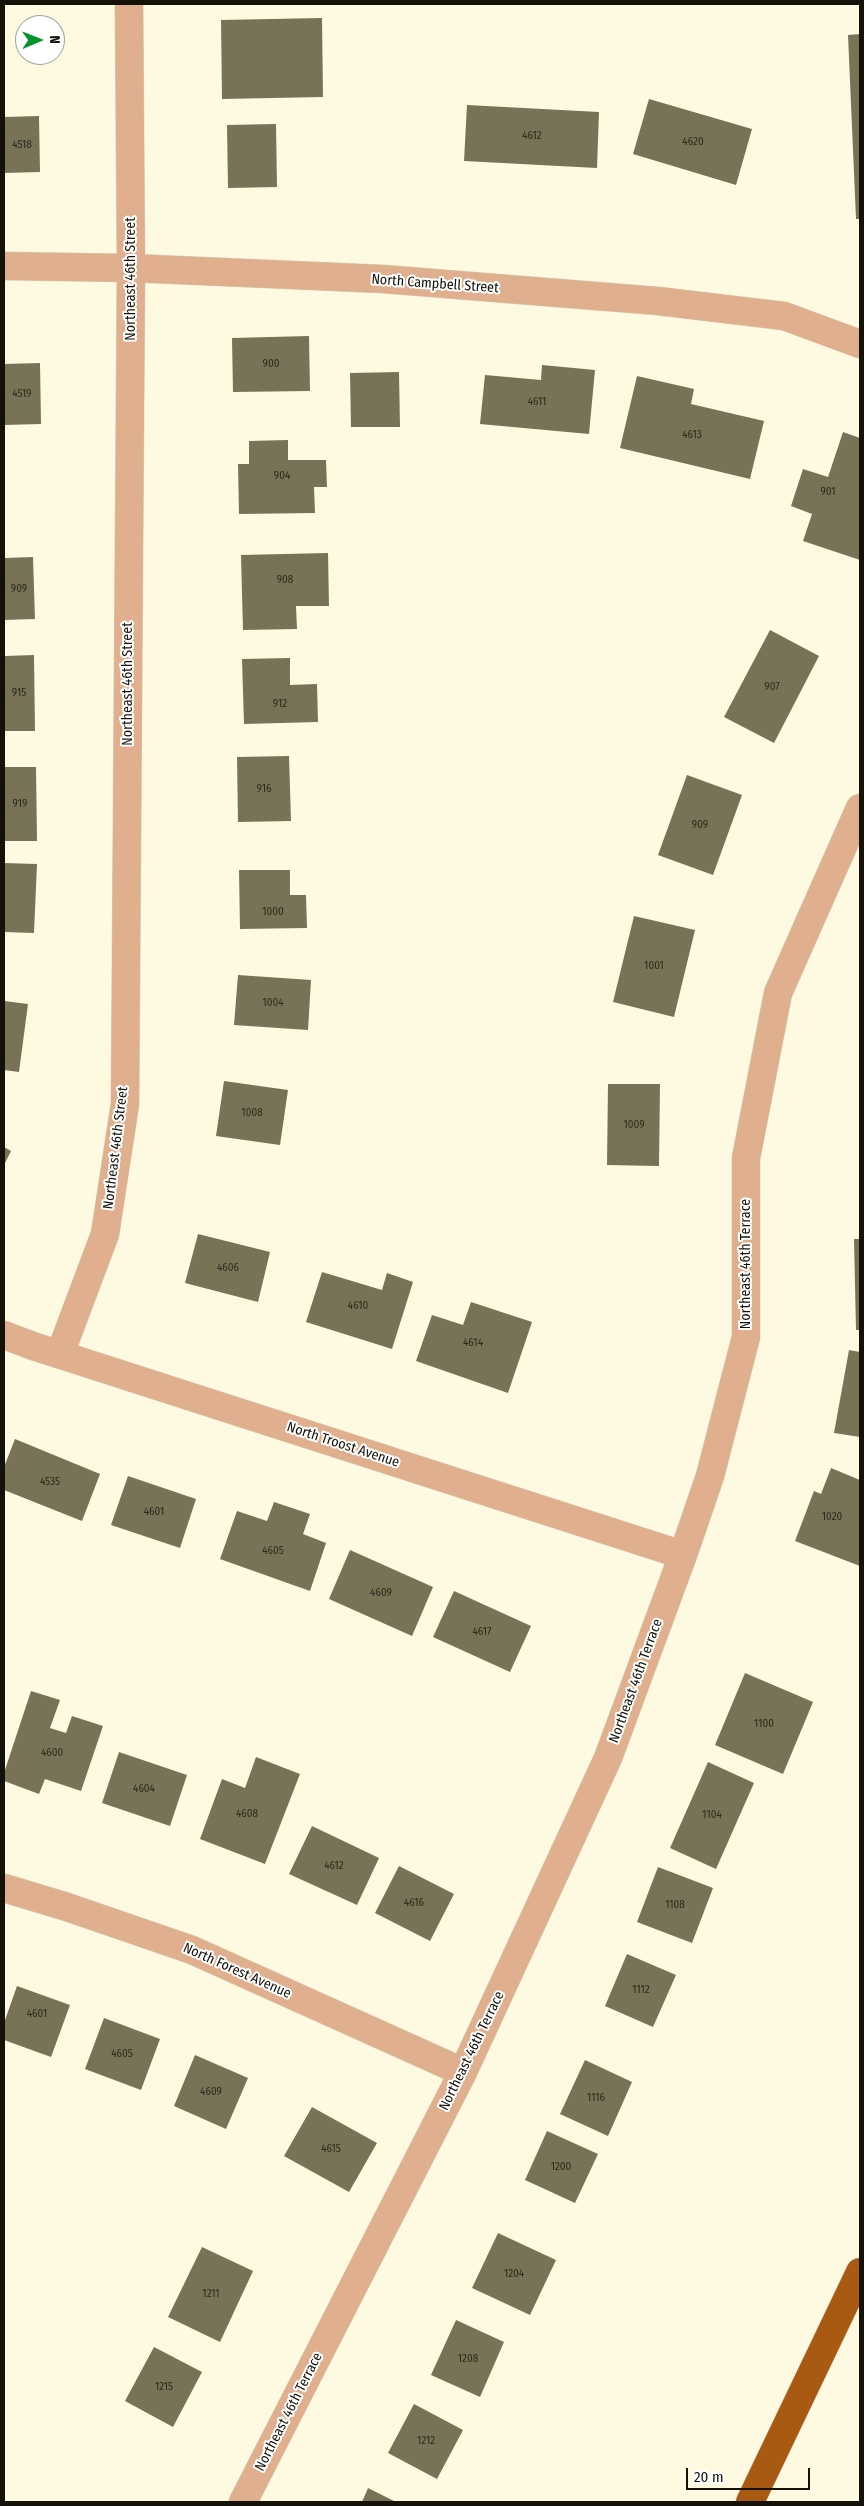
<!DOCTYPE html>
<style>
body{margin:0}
#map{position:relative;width:864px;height:2506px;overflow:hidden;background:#fefae1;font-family:"Fira Sans Condensed",sans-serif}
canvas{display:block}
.frame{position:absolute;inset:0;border:5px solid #141208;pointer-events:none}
.north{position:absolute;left:15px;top:15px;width:50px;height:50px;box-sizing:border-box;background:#fff;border:1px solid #a1a09c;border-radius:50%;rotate:89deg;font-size:14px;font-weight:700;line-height:20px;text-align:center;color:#141208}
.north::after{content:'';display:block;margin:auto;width:18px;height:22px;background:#03942a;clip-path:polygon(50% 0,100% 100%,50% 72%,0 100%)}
.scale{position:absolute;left:686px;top:2468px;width:124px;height:22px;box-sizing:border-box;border:2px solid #141208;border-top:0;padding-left:6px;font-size:15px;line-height:18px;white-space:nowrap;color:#141208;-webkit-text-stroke:4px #fff;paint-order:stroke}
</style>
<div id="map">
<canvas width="864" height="2506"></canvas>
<div class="frame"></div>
<div class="north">N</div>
<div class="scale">20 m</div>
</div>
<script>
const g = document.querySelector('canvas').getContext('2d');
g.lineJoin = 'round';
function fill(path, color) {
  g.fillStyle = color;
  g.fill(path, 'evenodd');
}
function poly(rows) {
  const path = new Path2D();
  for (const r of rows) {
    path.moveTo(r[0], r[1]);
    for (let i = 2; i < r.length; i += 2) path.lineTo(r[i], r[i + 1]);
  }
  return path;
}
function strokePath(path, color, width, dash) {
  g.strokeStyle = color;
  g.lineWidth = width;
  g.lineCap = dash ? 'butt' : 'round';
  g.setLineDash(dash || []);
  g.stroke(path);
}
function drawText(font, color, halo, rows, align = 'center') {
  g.font = font + ' "Fira Sans Condensed",sans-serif';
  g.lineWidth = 4;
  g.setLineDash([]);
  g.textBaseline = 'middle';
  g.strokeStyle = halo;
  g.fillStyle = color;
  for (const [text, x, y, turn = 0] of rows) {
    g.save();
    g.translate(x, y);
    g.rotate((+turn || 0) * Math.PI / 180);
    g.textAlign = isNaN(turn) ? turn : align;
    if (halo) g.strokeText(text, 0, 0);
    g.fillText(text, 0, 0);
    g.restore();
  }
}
fill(poly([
 [322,18,323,97,222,99,221,20],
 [860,34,860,219,856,219,848,35],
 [649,99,752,129,736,185,633,154],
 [467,105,599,112,597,168,464,161],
 [39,116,40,172,4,173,4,117],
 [276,124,277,187,228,188,227,125],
 [309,336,310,391,233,392,232,338],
 [40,363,41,424,4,425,4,364],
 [542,365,595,370,589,434,480,424,485,375,541,380],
 [399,372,400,427,351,427,350,373],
 [637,376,694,389,691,404,764,421,750,479,620,448],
 [843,432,860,438,860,560,803,541,812,514,791,506,803,469,828,477],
 [288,440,288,460,326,460,327,487,314,487,315,513,239,514,238,464,249,464,249,441],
 [328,553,329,606,296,606,297,629,243,630,241,555],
 [33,557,35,619,4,620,4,558],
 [770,630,819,656,774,743,724,717],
 [34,655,35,731,4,731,4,656],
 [290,658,290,685,317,684,318,722,244,724,242,659],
 [289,756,291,821,238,822,237,757],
 [4,767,36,767,37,841,4,841],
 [687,775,742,795,713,875,658,855],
 [4,863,37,864,34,933,4,932],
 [239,870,290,870,290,895,306,895,307,928,240,929],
 [634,916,695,930,674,1017,613,1002],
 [238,975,311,980,308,1030,234,1025],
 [4,1001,28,1004,19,1072,4,1070],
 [224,1081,288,1090,280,1145,216,1136],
 [608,1084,660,1084,659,1166,607,1165],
 [4,1147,11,1151,4,1165],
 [198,1234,270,1252,258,1302,185,1283],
 [854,1239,860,1239,860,1330,856,1330],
 [322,1272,382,1290,387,1273,413,1282,392,1349,306,1322],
 [471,1302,532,1322,508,1393,416,1361,432,1315,463,1325],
 [849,1350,860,1352,860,1437,834,1433],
 [15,1439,100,1474,82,1521,4,1490,4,1467],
 [831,1468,860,1480,860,1566,795,1541,814,1491,821,1494],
 [128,1476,196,1499,180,1548,111,1525],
 [274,1502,310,1514,303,1534,326,1543,310,1591,220,1559,237,1511,267,1521],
 [350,1550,433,1587,412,1636,329,1599],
 [454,1591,531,1626,510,1672,433,1637],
 [745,1673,813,1702,783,1774,715,1745],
 [31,1691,60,1700,50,1728,66,1733,72,1716,103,1726,81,1791,45,1779,39,1794,4,1781,4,1773],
 [119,1752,187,1775,170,1826,102,1803],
 [256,1757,300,1774,265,1864,200,1839,222,1779,245,1788],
 [708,1762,754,1783,716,1869,670,1848],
 [312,1826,379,1858,357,1905,289,1874],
 [399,1866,454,1894,430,1941,375,1913],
 [658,1867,713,1888,692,1943,637,1922],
 [627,1954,676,1975,653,2027,605,2006],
 [17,1986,70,2005,51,2057,4,2040,4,2023],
 [104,2018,160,2039,141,2090,85,2069],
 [195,2055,248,2078,226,2129,174,2106],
 [585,2060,632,2082,608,2136,560,2114],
 [312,2107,377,2143,349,2192,284,2156],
 [547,2131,598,2154,575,2203,525,2180],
 [498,2233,556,2260,530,2315,472,2288],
 [202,2247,253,2271,220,2342,168,2317],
 [456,2320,504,2342,480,2397,431,2375],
 [154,2347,202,2372,173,2427,125,2401],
 [414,2404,463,2430,437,2479,388,2453],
 [368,2488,396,2502,362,2502]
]), '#787357');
const street = poly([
 [4,266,131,268,383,279,658,301,784,316,860,344],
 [4,1335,33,1346,683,1555],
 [60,1354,105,1234,125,1104,131,268,129,4],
 [4,1888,67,1907,192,1950,463,2072],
 [243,2502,463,2072,608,1758,683,1555,710,1476,746,1337,746,1158,778,993,860,808]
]);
const highway = poly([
 [750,2502,860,2272]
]);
strokePath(street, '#d9d5be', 29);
strokePath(highway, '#d9d5be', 29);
strokePath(street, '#dfaf8e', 28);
strokePath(highway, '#a95a12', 28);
drawText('11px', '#2d2a1c', null, [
 ["4612",532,136],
 ["4620",693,142],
 ["4518",22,145],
 ["900",271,364],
 ["4519",22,394],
 ["4611",537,402],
 ["4613",692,435],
 ["904",282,476],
 ["901",828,492],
 ["908",285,580],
 ["909",19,589],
 ["907",772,687],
 ["915",19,693],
 ["912",280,704],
 ["916",264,789],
 ["919",20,804],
 ["909",700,825],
 ["1000",273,912],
 ["1001",654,966],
 ["1004",273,1003],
 ["1008",252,1113],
 ["1009",634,1125],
 ["4606",228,1268],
 ["4610",358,1306],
 ["4614",473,1343],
 ["4535",50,1482],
 ["4601",154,1512],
 ["1020",832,1517],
 ["4605",273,1551],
 ["4609",381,1593],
 ["4617",482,1632],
 ["1100",764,1724],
 ["4600",52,1753],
 ["4604",144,1789],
 ["4608",247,1814],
 ["1104",712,1815],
 ["4612",334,1866],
 ["4616",414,1903],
 ["1108",675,1905],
 ["1112",641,1990],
 ["4601",37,2014],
 ["4605",122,2054],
 ["4609",211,2092],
 ["1116",596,2098],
 ["4615",331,2149],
 ["1200",561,2167],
 ["1204",514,2274],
 ["1211",211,2294],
 ["1208",468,2359],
 ["1215",164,2387],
 ["1212",426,2441]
]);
drawText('14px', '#141208', '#fff', [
 ["Northeast 46th Street",131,279,-90],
 ["North Campbell Street",435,284,4],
 ["Northeast 46th Street",128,684,-90],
 ["Northeast 46th Street",116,1148,-83],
 ["Northeast 46th Terrace",746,1264,-90],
 ["North Troost Avenue",343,1445,18],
 ["Northeast 46th Terrace",636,1681,-70],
 ["North Forest Avenue",237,1971,24],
 ["Northeast 46th Terrace",472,2051,-64],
 ["Northeast 46th Terrace",289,2412,-63]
]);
</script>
